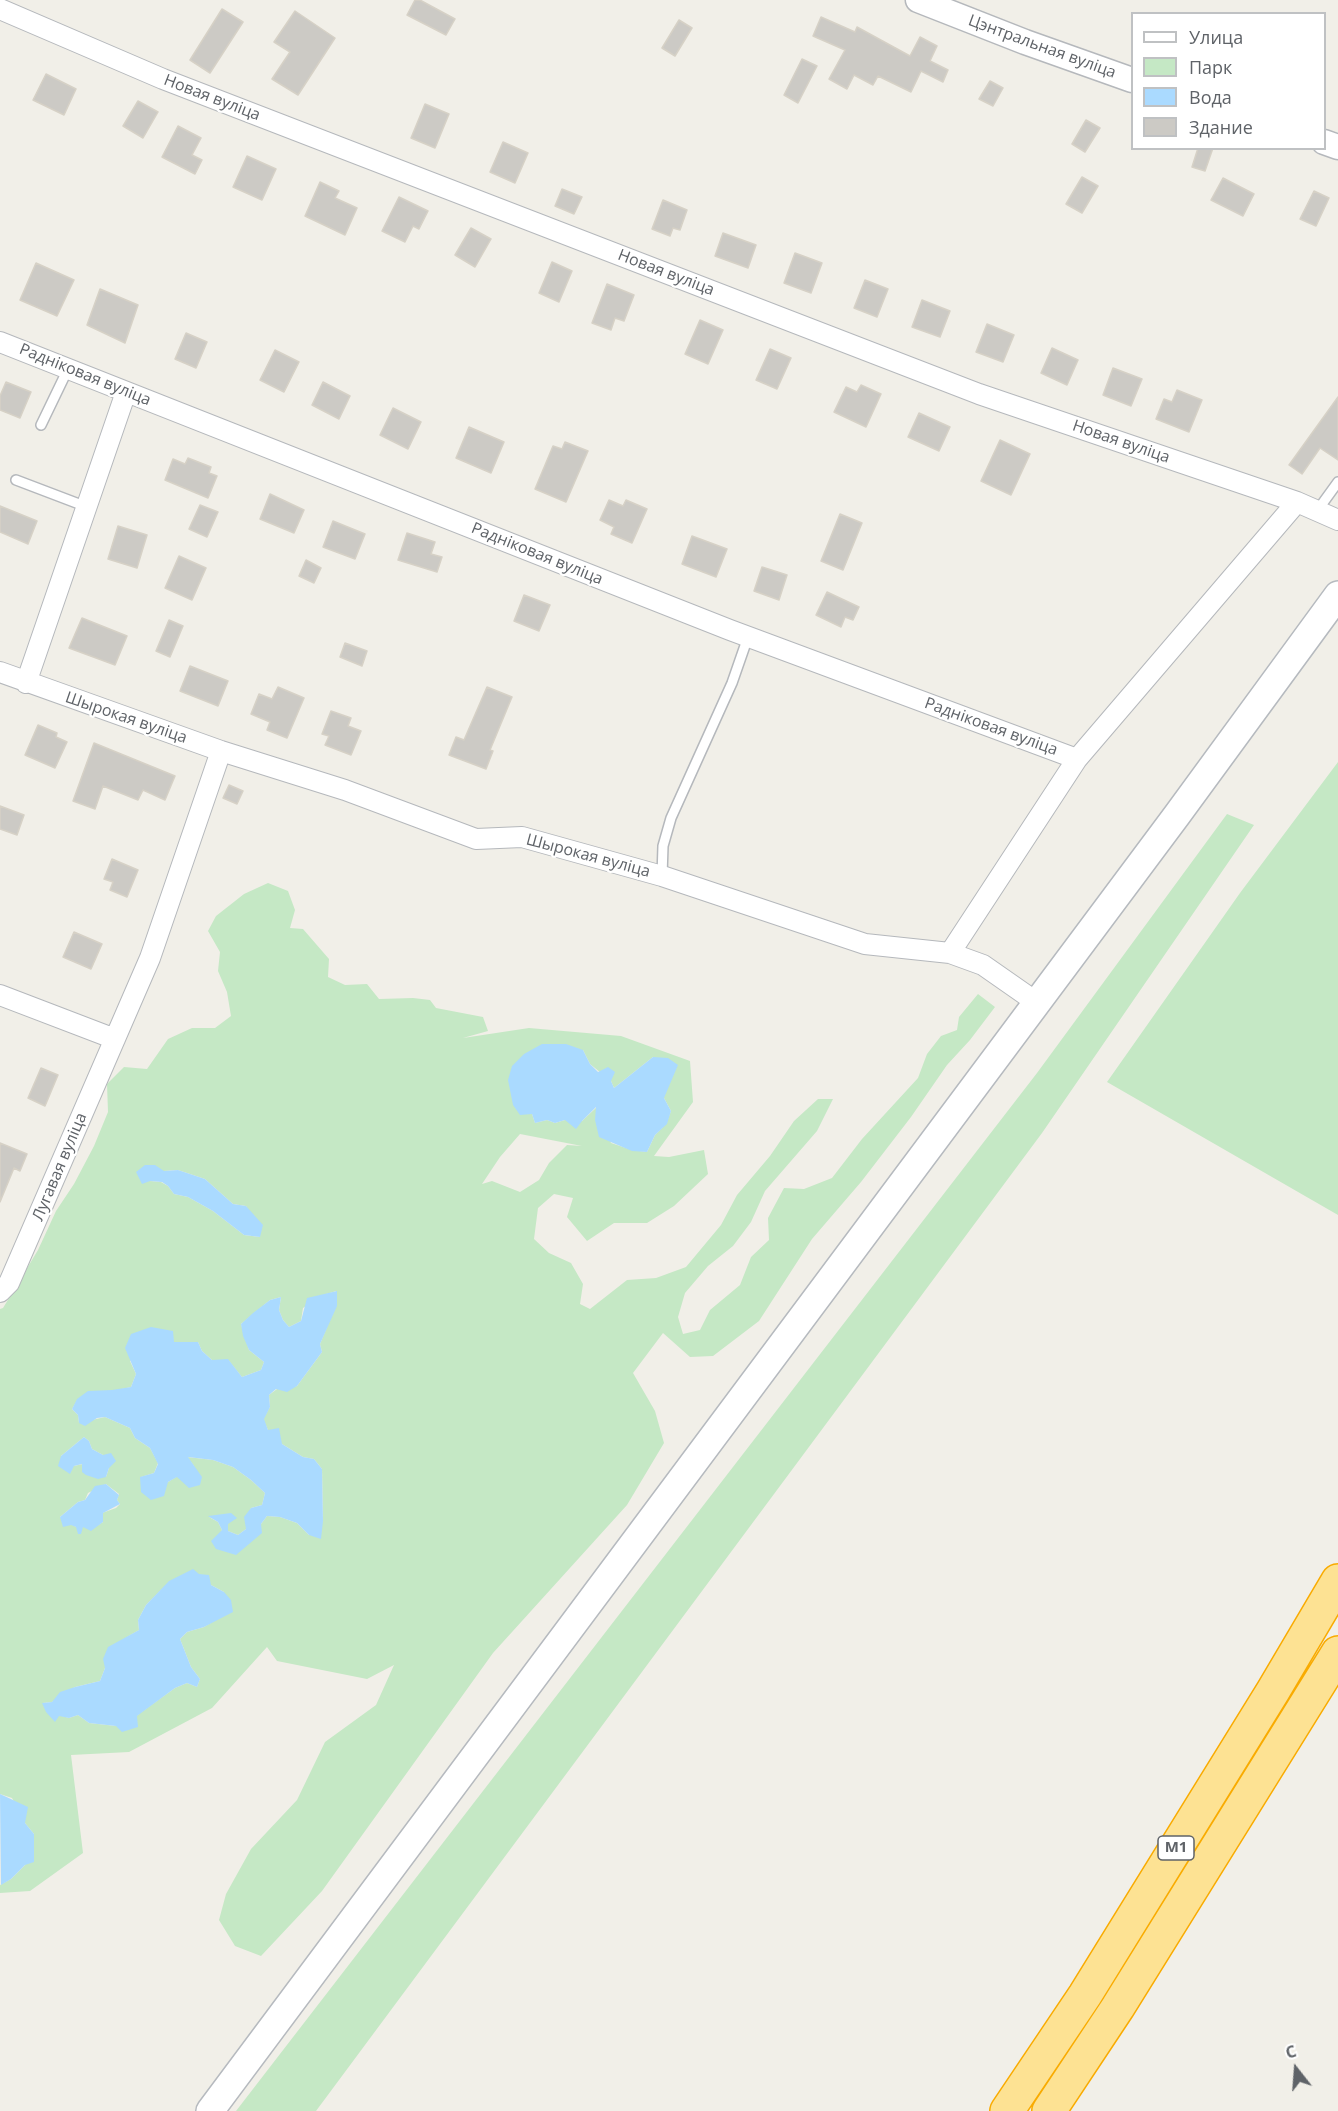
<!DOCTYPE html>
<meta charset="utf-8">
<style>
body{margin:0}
#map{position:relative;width:1338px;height:2111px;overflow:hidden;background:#f1efe8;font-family:"Open Sans",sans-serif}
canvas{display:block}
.legend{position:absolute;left:1131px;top:12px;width:195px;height:138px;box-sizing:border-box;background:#fff;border:2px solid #bfc1c3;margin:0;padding:8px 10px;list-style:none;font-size:18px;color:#5f6368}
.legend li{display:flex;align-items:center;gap:12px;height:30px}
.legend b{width:30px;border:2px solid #bfc1c3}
.north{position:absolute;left:1266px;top:2039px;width:60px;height:60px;-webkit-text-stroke:4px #fff;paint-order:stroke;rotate:343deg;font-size:16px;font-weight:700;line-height:24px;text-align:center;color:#5f6368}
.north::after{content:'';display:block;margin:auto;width:21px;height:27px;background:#5f6368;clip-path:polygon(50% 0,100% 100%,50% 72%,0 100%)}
</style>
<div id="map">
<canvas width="1338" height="2111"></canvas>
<ul class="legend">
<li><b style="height:8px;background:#fff"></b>Улица</li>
<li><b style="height:16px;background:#c5e8c5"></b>Парк</li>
<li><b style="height:16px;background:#aadaff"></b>Вода</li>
<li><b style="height:16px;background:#cccac5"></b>Здание</li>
</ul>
<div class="north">С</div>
</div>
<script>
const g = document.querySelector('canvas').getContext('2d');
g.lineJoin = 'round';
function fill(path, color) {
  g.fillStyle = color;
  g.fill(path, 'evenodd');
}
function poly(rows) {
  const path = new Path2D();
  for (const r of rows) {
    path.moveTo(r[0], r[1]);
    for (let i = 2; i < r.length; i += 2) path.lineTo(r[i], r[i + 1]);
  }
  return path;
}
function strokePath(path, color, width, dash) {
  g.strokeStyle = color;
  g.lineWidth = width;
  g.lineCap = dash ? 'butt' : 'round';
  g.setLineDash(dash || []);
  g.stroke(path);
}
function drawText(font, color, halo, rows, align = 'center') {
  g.font = font + ' "Open Sans",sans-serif';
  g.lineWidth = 4.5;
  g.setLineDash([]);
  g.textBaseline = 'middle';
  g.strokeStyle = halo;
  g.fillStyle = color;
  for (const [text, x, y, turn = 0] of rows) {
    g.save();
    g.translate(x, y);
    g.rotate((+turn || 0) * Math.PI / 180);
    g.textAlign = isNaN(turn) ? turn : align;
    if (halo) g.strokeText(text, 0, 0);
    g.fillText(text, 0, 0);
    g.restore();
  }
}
fill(poly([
 [1338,762,1338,1215,1107,1082,1240,893],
 [1227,814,1254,825,1042,1133,316,2111,236,2111,1037,1073],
 [268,883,288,891,295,910,290,928,303,929,329,959,328,977,345,985,367,984,379,999,413,998,430,1000,436,1008,483,1017,488,1031,463,1038,529,1028,621,1036,690,1061,693,1102,654,1156,669,1157,704,1150,708,1174,674,1206,647,1223,614,1223,587,1241,567,1217,573,1198,554,1194,538,1208,534,1239,549,1253,571,1263,583,1284,580,1304,590,1309,627,1280,656,1278,686,1267,721,1225,737,1195,770,1156,794,1121,818,1099,833,1099,817,1131,765,1191,751,1222,733,1246,708,1266,685,1293,678,1317,683,1334,700,1330,710,1310,740,1285,751,1257,769,1240,768,1218,784,1188,804,1189,832,1178,862,1139,918,1078,927,1054,941,1036,957,1030,959,1017,978,994,995,1007,970,1040,947,1065,911,1117,861,1182,812,1239,759,1321,713,1356,690,1357,663,1333,633,1373,655,1411,664,1443,627,1505,493,1653,322,1891,261,1956,235,1946,219,1920,226,1894,251,1849,297,1800,325,1742,376,1705,394,1665,367,1679,277,1661,267,1647,212,1708,129,1752,71,1755,83,1853,30,1891,0,1893,0,1885,11,1879,25,1865,34,1834,25,1823,12,1798,0,1794,0,1309,3,1308,38,1250,56,1211,74,1184,94,1146,108,1112,107,1084,124,1067,147,1069,168,1039,192,1028,215,1028,231,1016,227,992,218,971,220,952,208,931,216,916,244,894],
 [583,1050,590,1064,611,1081,614,1088,653,1057,664,1098,671,1111,666,1124,655,1135,647,1152,632,1150,611,1143,597,1107,582,1121,565,1120,555,1123,547,1120,535,1123,532,1114],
 [520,1134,582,1146,567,1145,549,1163,539,1180,520,1192,492,1181,482,1184,500,1157],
 [178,1170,205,1179,233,1204,246,1206,260,1237,244,1235,213,1211,188,1197,174,1194,168,1186,161,1182,150,1181,164,1171],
 [336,1291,327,1327,320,1344,322,1352,297,1386,277,1389,269,1395,270,1407,263,1419,268,1430,282,1444,303,1457,314,1459,322,1469,323,1521,309,1535,297,1523,280,1517,267,1516,261,1524,216,1549,222,1530,218,1522,209,1517,228,1524,228,1531,238,1535,246,1529,251,1508,262,1505,265,1493,251,1480,233,1467,213,1460,187,1457,194,1466,168,1482,141,1492,141,1477,154,1473,158,1463,150,1448,135,1438,130,1428,105,1417,79,1423,78,1415,72,1409,78,1399,131,1387,136,1374,130,1361,173,1342,198,1342,202,1351,212,1360,228,1360,242,1377,261,1370,264,1362,249,1350,241,1324,270,1300,281,1297,279,1310,283,1320,289,1327,301,1321,303,1308,324,1295],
 [84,1437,89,1441,92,1449,103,1455,109,1468,106,1477,83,1464,74,1466,61,1456],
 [106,1484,119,1494,117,1500,120,1504,116,1508,102,1513,103,1522,98,1525,76,1527,60,1517,78,1502,85,1500,88,1493],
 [170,1581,211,1585,224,1592,217,1619,204,1627,187,1632,180,1639,191,1667,200,1679,197,1687,187,1683,175,1688,136,1716,116,1726,89,1723,78,1715,69,1718,59,1715,43,1703,52,1702,75,1687,100,1681,105,1668,127,1637,139,1630,138,1620,146,1605]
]), '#c5e8c5');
fill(poly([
 [542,1044,566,1044,583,1050,590,1064,598,1072,608,1067,615,1072,611,1081,614,1088,653,1057,668,1058,678,1065,664,1098,671,1111,667,1124,655,1135,647,1152,632,1151,599,1137,595,1120,596,1107,582,1121,576,1129,565,1120,555,1123,547,1120,535,1123,532,1114,520,1115,513,1105,508,1080,512,1066,524,1054],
 [145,1165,155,1165,164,1171,178,1170,205,1179,233,1204,246,1206,263,1225,260,1237,244,1235,213,1211,188,1197,174,1194,168,1186,162,1182,150,1181,142,1184,136,1172],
 [337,1291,337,1306,320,1344,322,1352,297,1386,287,1392,276,1389,269,1395,270,1407,264,1419,268,1430,279,1428,282,1444,303,1457,314,1459,322,1469,323,1521,321,1539,309,1535,297,1523,280,1517,267,1516,261,1524,262,1533,236,1555,216,1549,211,1541,222,1530,218,1522,208,1516,231,1513,237,1518,228,1524,228,1531,238,1535,246,1529,244,1517,251,1508,262,1505,265,1493,251,1480,233,1467,213,1460,188,1457,202,1477,200,1485,189,1488,177,1477,168,1482,164,1496,151,1500,141,1492,140,1477,154,1473,158,1464,150,1448,135,1438,130,1428,105,1417,97,1418,85,1426,79,1423,78,1415,72,1409,77,1399,88,1391,112,1390,131,1387,136,1374,125,1348,131,1334,151,1327,173,1331,174,1342,198,1342,202,1351,212,1360,228,1359,242,1377,261,1370,264,1362,249,1350,243,1336,241,1324,253,1313,270,1300,281,1297,279,1310,283,1320,289,1327,301,1321,307,1298],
 [84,1437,89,1441,92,1449,103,1455,111,1453,116,1461,109,1468,106,1477,98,1479,86,1475,82,1472,82,1464,74,1466,70,1474,58,1466,61,1456],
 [106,1484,119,1495,117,1500,120,1504,103,1513,103,1522,91,1531,83,1527,81,1534,78,1534,76,1527,71,1525,63,1527,60,1517,78,1502,85,1500,95,1486],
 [193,1569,199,1574,209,1575,211,1585,224,1592,231,1600,233,1612,204,1627,187,1632,180,1639,191,1667,200,1679,197,1687,187,1683,175,1688,137,1716,138,1727,122,1732,116,1726,89,1723,78,1715,69,1718,59,1716,55,1722,46,1712,42,1703,52,1702,60,1692,75,1687,100,1681,105,1668,103,1659,108,1647,139,1630,138,1620,146,1605,169,1581],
 [0,1794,28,1807,25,1823,34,1834,34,1862,25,1865,11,1879,1,1885]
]), '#aadaff');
const building = poly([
 [415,0,420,0,455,19,446,35,407,15,415,0],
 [222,9,243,22,210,73,190,60,222,9],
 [295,11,335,38,298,95,272,79,290,52,274,42,295,11],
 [821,17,855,32,857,27,910,56,920,37,937,46,930,61,948,70,943,82,921,71,911,92,878,76,873,85,854,75,847,89,829,79,845,50,813,36,821,17],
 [679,20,692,28,675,56,662,48,679,20],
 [802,59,817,66,798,103,784,95,802,59],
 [46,74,76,89,64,115,33,100,46,74],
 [990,81,1003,88,993,106,979,99,990,81],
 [138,101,158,112,143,138,123,126,138,101],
 [425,104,449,114,435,148,411,138,425,104],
 [1086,120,1100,128,1085,152,1072,144,1086,120],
 [178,126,201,138,192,155,202,160,195,174,162,157,178,126],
 [503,142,528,153,515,183,490,172,503,142],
 [1198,148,1213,148,1205,171,1192,167,1198,148],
 [247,156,276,169,262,200,233,187,247,156],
 [1082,177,1098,186,1082,213,1066,204,1082,177],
 [1223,178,1254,194,1243,216,1211,200,1223,178],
 [320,182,339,191,335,198,357,208,345,235,305,216,320,182],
 [562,189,582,197,574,214,555,206,562,189],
 [1314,191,1329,198,1316,226,1300,219,1314,191],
 [399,197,428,211,419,229,413,226,405,242,382,231,399,197],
 [663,200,687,210,680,230,673,228,670,236,652,229,663,200],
 [471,228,491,239,475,267,455,255,471,228],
 [723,233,756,245,748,268,715,256,723,233],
 [795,253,822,263,811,293,784,283,795,253],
 [552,262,572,271,559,302,539,293,552,262],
 [36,263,74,280,57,316,20,300,36,263],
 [865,280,888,289,877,317,854,308,865,280],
 [607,284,634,295,624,321,615,318,611,330,592,323,607,284],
 [100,289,138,305,125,343,87,325,100,289],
 [922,300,950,311,940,337,912,327,922,300],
 [700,320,723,330,708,364,685,354,700,320],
 [987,324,1014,335,1003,362,976,352,987,324],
 [186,333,207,342,196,368,175,359,186,333],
 [1052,348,1078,360,1067,385,1041,373,1052,348],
 [770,349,791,358,777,389,756,380,770,349],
 [275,350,299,362,284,392,260,380,275,350],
 [1113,368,1142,379,1131,406,1103,395,1113,368],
 [6,382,31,392,20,418,0,410,0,396,6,382],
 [323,382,350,396,339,419,312,405,323,382],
 [861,385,881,394,866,427,834,412,846,387,857,392,861,385],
 [1177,390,1202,400,1189,432,1156,419,1164,399,1172,402,1177,390],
 [1338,397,1338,460,1320,448,1302,474,1289,465,1338,397],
 [393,408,421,422,408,449,380,435,393,408],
 [919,413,950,427,939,451,908,437,919,413],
 [469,427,504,442,491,473,456,458,469,427],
 [1000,440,1030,454,1011,495,981,481,1000,440],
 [565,442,588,451,566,502,535,489,553,446,562,449,565,442],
 [188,458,211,467,209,473,217,476,208,498,165,480,173,459,185,464,188,458],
 [270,494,304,510,294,533,260,519,270,494],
 [609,500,623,506,626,500,647,509,632,543,611,534,614,527,600,520,609,500],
 [200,505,218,512,207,537,189,529,200,505],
 [0,506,37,521,28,544,0,532,0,506],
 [840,514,862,523,843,570,821,561,840,514],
 [333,521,365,534,355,559,323,547,333,521],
 [118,526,147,535,137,568,108,559,118,526],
 [407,533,435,542,431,554,442,557,437,572,398,560,407,533],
 [692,536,727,549,716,577,682,564,692,536],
 [179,556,206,568,192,600,165,588,179,556],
 [306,560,321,568,314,583,299,576,306,560],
 [762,567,787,575,779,600,754,591,762,567],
 [827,592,859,607,853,620,845,617,841,627,816,615,827,592],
 [524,595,550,605,539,631,514,621,524,595],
 [82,618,127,636,115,665,69,648,82,618],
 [169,620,183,626,170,657,156,651,169,620],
 [345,643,367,651,362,666,340,657,345,643],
 [190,666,228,681,218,706,180,691,190,666],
 [278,687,304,698,287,738,267,730,270,722,251,714,259,694,272,699,278,687],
 [487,687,512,697,490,750,493,751,486,769,449,755,456,737,464,740,487,687],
 [331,711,351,718,348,726,361,731,351,755,325,745,329,736,322,734,331,711],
 [38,725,57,733,56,737,67,742,55,768,25,755,38,725],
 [94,743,175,776,165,800,143,790,138,800,103,786,95,809,73,801,94,743],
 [229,785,243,791,237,804,223,798,229,785],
 [0,806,24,815,17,835,0,829,0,806],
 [112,859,138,870,127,897,110,890,113,882,104,879,112,859],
 [74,932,102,944,91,969,63,957,74,932],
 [41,1068,58,1075,45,1106,28,1098,41,1068],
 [0,1143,27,1154,20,1171,14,1168,0,1202,0,1143]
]);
fill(building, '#cccac5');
strokePath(building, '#d6d1c6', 1.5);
const service = poly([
 [41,425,68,369],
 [16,480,87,507],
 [1317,511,1338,482],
 [662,876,663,846,671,818,732,683,748,637]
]);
const minor = poly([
 [0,9,163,79,979,394,1297,502,1338,520],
 [0,342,730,630,1077,759],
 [0,672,221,751,345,790,476,839,522,837,662,876,865,944,950,953,983,965,1036,1002],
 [26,683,126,392],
 [950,953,1077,759,1297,502],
 [0,995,115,1039],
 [0,1292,9,1283,150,958,221,751]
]);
const tertiary = poly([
 [918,0,1025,42,1132,80],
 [1324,142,1338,147]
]);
const secondary = poly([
 [210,2111,1177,815,1338,595]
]);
const motorway = poly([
 [1007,2111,1085,1995,1273,1691,1338,1581],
 [1049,2111,1118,2007,1338,1653]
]);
strokePath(service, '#b5b8bc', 12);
strokePath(minor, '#b5b8bc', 22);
strokePath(tertiary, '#b5b8bc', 27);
strokePath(secondary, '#b6babf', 30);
strokePath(motorway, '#f9ab00', 36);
strokePath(service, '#fff', 9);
strokePath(minor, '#fff', 20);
strokePath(tertiary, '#fff', 24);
strokePath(secondary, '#fff', 27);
strokePath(motorway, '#fde293', 33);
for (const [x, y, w] of [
 [1176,1848,36]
]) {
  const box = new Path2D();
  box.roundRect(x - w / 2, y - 12, w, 24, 4.5);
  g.fillStyle = '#fff';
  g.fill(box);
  strokePath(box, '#5f6368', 1.5);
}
drawText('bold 15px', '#5f6368', null, [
 ["М1",1176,1848]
]);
drawText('16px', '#5f6368', '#fff', [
 ["Цэнтральная вуліца",1042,47,20],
 ["Новая вуліца",212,98,21],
 ["Новая вуліца",666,273,21],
 ["Радніковая вуліца",85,375,22],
 ["Новая вуліца",1121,442,19],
 ["Радніковая вуліца",537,554,22],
 ["Шырокая вуліца",126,718,19],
 ["Радніковая вуліца",991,727,20],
 ["Шырокая вуліца",588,856,15],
 ["Лугавая вуліца",60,1167,-67]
]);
</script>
